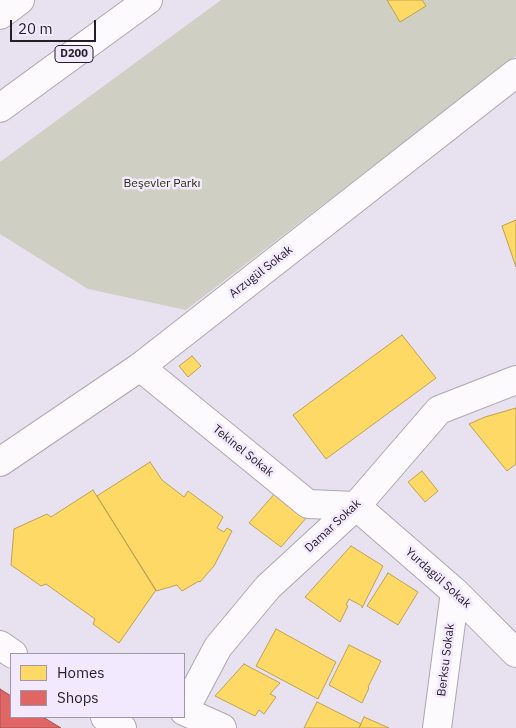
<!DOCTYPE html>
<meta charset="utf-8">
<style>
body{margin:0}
#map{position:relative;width:516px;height:728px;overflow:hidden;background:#e8e1ef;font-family:"IBM Plex Sans",sans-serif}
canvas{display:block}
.legend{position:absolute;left:10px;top:653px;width:175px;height:65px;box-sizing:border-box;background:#f3e9fe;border:1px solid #a098a8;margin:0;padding:6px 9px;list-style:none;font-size:15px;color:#231e27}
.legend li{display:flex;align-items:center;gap:10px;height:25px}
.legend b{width:25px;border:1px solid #a098a8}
.scale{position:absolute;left:10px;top:20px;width:86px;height:22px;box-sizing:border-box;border:2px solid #231e27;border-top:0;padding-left:6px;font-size:15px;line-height:18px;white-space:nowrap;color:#231e27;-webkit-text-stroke:4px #f3e9fe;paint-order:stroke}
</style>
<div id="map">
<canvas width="516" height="728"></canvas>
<ul class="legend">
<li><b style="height:14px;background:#ffd966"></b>Homes</li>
<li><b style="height:14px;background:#e06666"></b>Shops</li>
</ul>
<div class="scale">20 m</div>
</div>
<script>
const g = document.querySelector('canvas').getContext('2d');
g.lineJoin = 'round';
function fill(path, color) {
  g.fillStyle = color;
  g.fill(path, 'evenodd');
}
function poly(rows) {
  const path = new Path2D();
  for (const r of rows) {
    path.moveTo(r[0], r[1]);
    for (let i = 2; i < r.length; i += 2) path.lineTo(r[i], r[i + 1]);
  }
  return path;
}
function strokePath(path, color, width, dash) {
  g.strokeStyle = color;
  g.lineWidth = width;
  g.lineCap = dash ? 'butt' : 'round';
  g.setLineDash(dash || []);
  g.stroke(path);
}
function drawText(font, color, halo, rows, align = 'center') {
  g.font = font + ' "IBM Plex Sans",sans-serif';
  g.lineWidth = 5;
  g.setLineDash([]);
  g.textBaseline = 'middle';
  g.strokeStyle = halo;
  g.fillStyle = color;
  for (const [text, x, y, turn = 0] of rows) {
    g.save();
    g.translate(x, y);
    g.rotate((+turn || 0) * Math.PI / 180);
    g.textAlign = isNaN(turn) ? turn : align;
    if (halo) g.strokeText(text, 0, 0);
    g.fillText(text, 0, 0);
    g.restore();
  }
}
fill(poly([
 [221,0,516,0,516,56,186,310,88,289,0,234,0,162]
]), '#cfcfc4');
const homes = poly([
 [387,0,422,0,426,6,400,22,387,0],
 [516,220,516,267,502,226,516,220],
 [402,335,436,378,326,459,293,415,402,335],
 [192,356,201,366,188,377,179,366,192,356],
 [516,408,516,464,507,471,469,424,485,417,516,408],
 [150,462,162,480,184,497,188,491,223,517,217,528,224,532,227,528,232,531,214,566,200,582,199,581,182,591,177,585,156,591,97,496,150,462],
 [422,471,438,491,425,502,408,482,422,471],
 [93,490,156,590,119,643,93,624,95,619,46,584,41,586,11,565,14,529,47,514,51,517,93,490],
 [276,492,307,517,281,547,249,523,276,492],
 [351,546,383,566,362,608,362,606,349,599,346,605,348,606,340,622,305,597,351,546],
 [388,573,418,592,398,625,367,606,388,573],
 [276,629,336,662,318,699,256,666,276,629],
 [349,645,381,661,368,687,369,688,362,703,329,685,349,645],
 [244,664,280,683,270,694,276,697,264,714,259,710,255,716,215,696,244,664],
 [317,702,361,724,359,728,304,728,317,702],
 [364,717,389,728,359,728,364,717]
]);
fill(homes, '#ffd966');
strokePath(homes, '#bda153', 1);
const shops = poly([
 [0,689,11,696,11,717,43,717,61,728,0,728,0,689]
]);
fill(shops, '#e06666');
strokePath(shops, '#a75053', 1);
const minor = poly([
 [140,367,308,504,356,506],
 [0,462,140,367,516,73],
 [356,506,455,592,516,653],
 [0,645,13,654],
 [184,711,218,647,268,587,356,506,439,410,516,380],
 [184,711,222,728],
 [105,717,122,728],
 [437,728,455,592]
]);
const highway = poly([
 [0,15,20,0],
 [0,108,148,0]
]);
strokePath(minor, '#aca7b1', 30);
strokePath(highway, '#aca7b1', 30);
strokePath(minor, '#fcfafd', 28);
strokePath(highway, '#fcfafd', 28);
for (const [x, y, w] of [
 [74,54,38]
]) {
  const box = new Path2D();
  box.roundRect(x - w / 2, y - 8.5, w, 17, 4);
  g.fillStyle = '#f3e9fe';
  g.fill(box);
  strokePath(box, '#231e27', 1);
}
drawText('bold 11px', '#231e27', null, [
 ["D200",74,54]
]);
drawText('12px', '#292f07', '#f3e9fe', [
 ["Beşevler Parkı",162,184]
]);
drawText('12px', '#231e27', '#f3e9fe', [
 ["Arzugül Sokak",261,272,-38],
 ["Tekinel Sokak",243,451,39],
 ["Damar Sokak",333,526,-43],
 ["Yurdagül Sokak",438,578,42],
 ["Berksu Sokak",446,660,-83]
]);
</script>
